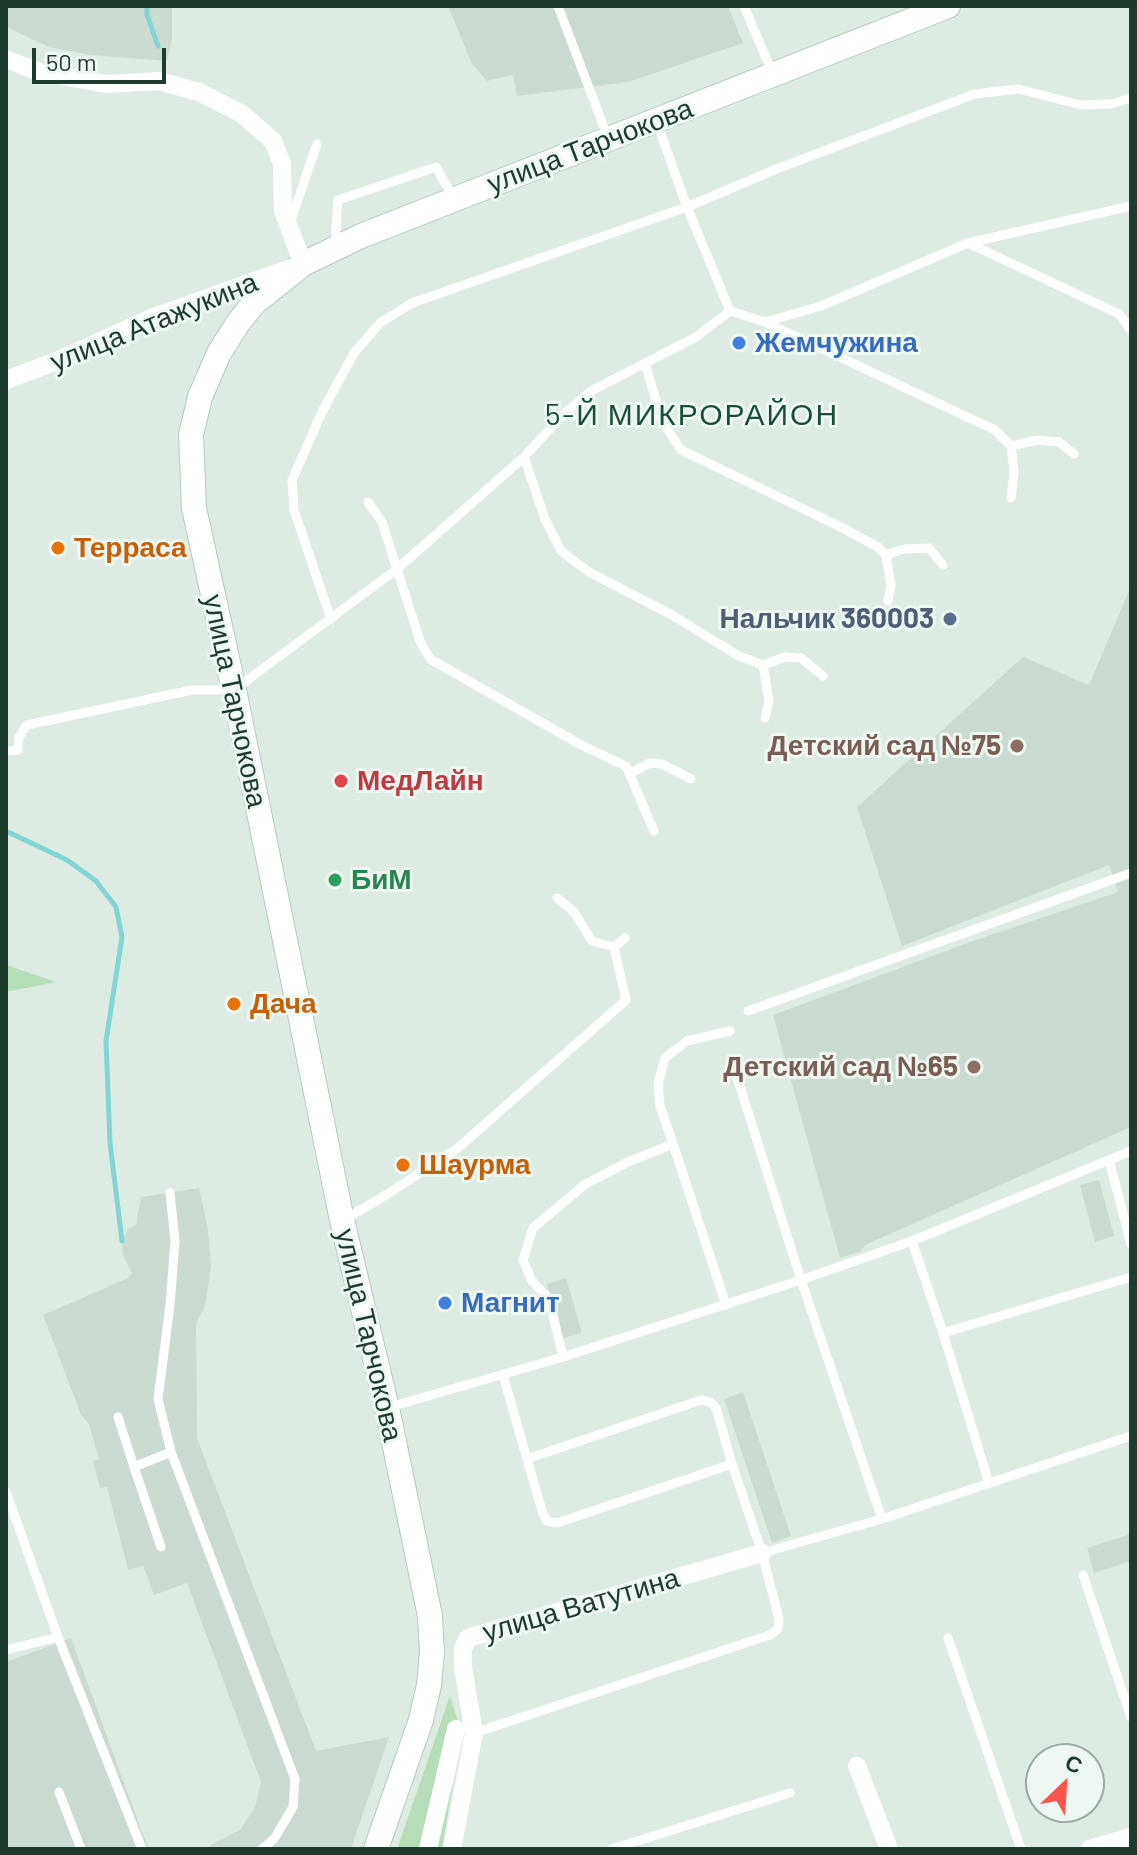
<!DOCTYPE html>
<meta charset="utf-8">
<style>
body{margin:0}
#map{position:relative;width:1137px;height:1855px;overflow:hidden;background:#deebe3;font-family:Barlow,sans-serif}
canvas{display:block}
.frame{position:absolute;inset:0;border:8px solid #1e3c2e;pointer-events:none}
.north{position:absolute;left:1025px;top:1743px;width:80px;height:80px;box-sizing:border-box;background:#eef7f1;border:2px solid #9baca3;border-radius:50%;rotate:25deg;font-size:22px;font-weight:700;line-height:32px;text-align:center;color:#1e3c2e}
.north::after{content:'';display:block;margin:auto;width:28px;height:36px;background:#fd554a;clip-path:polygon(50% 0,100% 100%,50% 72%,0 100%)}
.scale{position:absolute;left:32px;top:48px;width:134px;height:36px;box-sizing:border-box;border:4px solid #1e3c2e;border-top:0;padding-left:10px;font-size:24px;line-height:28px;white-space:nowrap;color:#1e3c2e;-webkit-text-stroke:6px #eef7f1;paint-order:stroke}
</style>
<div id="map">
<canvas width="1137" height="1855"></canvas>
<div class="frame"></div>
<div class="north">С</div>
<div class="scale">50 m</div>
</div>
<script>
const g = document.querySelector('canvas').getContext('2d');
g.lineJoin = 'round';
function fill(path, color) {
  g.fillStyle = color;
  g.fill(path, 'evenodd');
}
function poly(rows) {
  const path = new Path2D();
  for (const r of rows) {
    path.moveTo(r[0], r[1]);
    for (let i = 2; i < r.length; i += 2) path.lineTo(r[i], r[i + 1]);
  }
  return path;
}
function strokePath(path, color, width, dash) {
  g.strokeStyle = color;
  g.lineWidth = width;
  g.lineCap = dash ? 'butt' : 'round';
  g.setLineDash(dash || []);
  g.stroke(path);
}
function drawText(font, color, halo, rows, align = 'center') {
  g.font = font + ' Barlow,sans-serif';
  g.lineWidth = 6;
  g.setLineDash([]);
  g.textBaseline = 'middle';
  g.strokeStyle = halo;
  g.fillStyle = color;
  for (const [text, x, y, turn = 0] of rows) {
    g.save();
    g.translate(x, y);
    g.rotate((+turn || 0) * Math.PI / 180);
    g.textAlign = isNaN(turn) ? turn : align;
    if (halo) g.strokeText(text, 0, 0);
    g.fillText(text, 0, 0);
    g.restore();
  }
}
fill(poly([
 [6,6,172,6,172,39,167,61,91,55,49,47,6,27],
 [448,6,728,6,743,43,628,82,517,96,513,75,487,81,472,64],
 [1131,586,1131,1127,865,1245,861,1251,840,1258,773,1015,973,941,1118,892,1109,865,902,946,857,807,1023,657,1089,685],
 [1099,1180,1114,1236,1095,1242,1080,1185],
 [199,1188,208,1229,211,1266,205,1306,196,1323,197,1438,316,1751,389,1737,351,1849,203,1849,240,1830,255,1807,261,1782,187,1583,154,1595,143,1566,128,1570,107,1487,100,1488,93,1461,99,1459,89,1424,81,1415,43,1315,126,1279,132,1273,123,1255,122,1241,128,1229,136,1225,141,1197],
 [566,1278,582,1333,563,1338,547,1284],
 [743,1392,791,1536,772,1543,724,1399],
 [1131,1534,1131,1561,1094,1573,1087,1548],
 [71,1638,142,1832,149,1849,6,1849,6,1662]
]), '#ccdbd1');
fill(poly([
 [6,965,56,982,6,992],
 [450,1696,461,1731,442,1849,397,1849]
]), '#b5deb8');
strokePath(poly([
 [147,6,147,15,158,46],
 [6,831,67,860,96,881,116,907,122,937,106,1041,110,1143,122,1241]
]), '#81d5d3', 5);
const secondary = poly([
 [376,1849,421,1720,429,1685,432,1652,430,1616,387,1408,342,1220,234,690,194,508,191,435,200,397,219,353,238,323,254,303,303,264,361,236,948,6]
]);
strokePath(secondary, '#b0ccbd', 26);
strokePath(poly([
 [558,6,608,138],
 [744,6,772,72],
 [290,223,317,144],
 [968,243,1119,314,1131,330],
 [335,244,338,200,436,167,454,199],
 [730,311,765,322,821,306,968,243,1131,206],
 [765,322,995,430,1011,446,1038,440,1059,442,1074,454],
 [645,363,662,421,681,450,837,525,878,547,886,555,891,585,888,601],
 [1011,446,1014,472,1011,498],
 [524,457,545,519,561,551,589,572,670,614,739,656,763,665,769,701,765,718],
 [368,502,382,522,420,641,430,659,583,746,626,766,654,831],
 [886,555,904,549,929,548,943,565],
 [331,619,294,510,292,480,322,412,354,353,380,323,412,303,687,207,779,168,975,94,1018,89,1081,105,1111,104,1131,98],
 [763,665,785,657,801,658,823,676],
 [6,751,18,750,19,737,27,725,192,690,234,690,397,569,524,457,562,416,591,391,696,337,730,311,687,207,657,123],
 [629,774,650,763,662,764,691,779],
 [557,898,574,912,592,941,614,947,625,938],
 [748,1011,1131,873],
 [737,1077,801,1280,882,1519],
 [673,1144,660,1106,658,1084,665,1058,687,1041,730,1031],
 [1109,1160,1131,1244],
 [170,1193,175,1241,170,1305,158,1399,171,1452,295,1779,293,1807,274,1839,262,1849],
 [345,1219,383,1197,458,1148,626,1000,614,947],
 [912,1241,943,1333,989,1483],
 [943,1333,1131,1277],
 [563,1357,549,1299,532,1281,523,1260,533,1228,584,1185,628,1162,673,1144,726,1305],
 [503,1375,527,1459,543,1514,547,1521,557,1523,732,1464,716,1408,710,1402,701,1400,527,1459],
 [390,1407,563,1357,801,1280,912,1241,1131,1151],
 [118,1417,134,1467],
 [6,1492,58,1637,142,1849],
 [161,1547,134,1467,171,1452],
 [762,1553,882,1519,1131,1436],
 [1083,1575,1131,1717],
 [948,1638,1021,1849],
 [6,1650,58,1637],
 [474,1733,770,1635,778,1629,779,1619,762,1553,732,1464],
 [59,1792,81,1849],
 [612,1849,790,1793]
]), '#fff', 9);
strokePath(poly([
 [6,59,39,72,107,84,158,81,199,92,242,114,273,141,282,164,283,211,303,264,154,317,57,361,6,380],
 [857,1766,889,1849],
 [428,1849,456,1729],
 [452,1849,474,1733,463,1668,463,1648,468,1638,762,1553],
 [1090,1849,1131,1837]
]), '#fff', 18);
strokePath(secondary, '#fff', 24);
for (const [x, y, r, color] of [
 [739,343,8,"#3f7fe0"],
 [58,548,8,"#e8710a"],
 [950,619,8,"#5c6f8a"],
 [1017,746,8,"#8d6e63"],
 [341,781,8,"#e0444e"],
 [335,880,8,"#2e9e5b"],
 [234,1004,8,"#e8710a"],
 [974,1067,8,"#8d6e63"],
 [403,1165,8,"#e8710a"],
 [445,1303,8,"#3f7fe0"]
]) {
  const dot = new Path2D();
  dot.arc(x, y, r, 0, 2 * Math.PI);
  g.fillStyle = color;
  g.fill(dot);
  strokePath(dot, '#eef7f1', 3);
}
drawText('28px', '#1e3c2e', '#eef7f1', [
 ["улица Тарчокова",590,146,-21],
 ["улица Атажукина",154,322,-22],
 ["улица Тарчокова",235,701,78],
 ["улица Тарчокова",369,1335,77],
 ["улица Ватутина",581,1605,-16]
]);
drawText('bold 28px', '#366cbe', '#eef7f1', [
 ["Жемчужина",755,343],
 ["Магнит",461,1303]
], 'left');
drawText('bold 28px', '#c56008', '#eef7f1', [
 ["Терраса",74,548],
 ["Дача",250,1004],
 ["Шаурма",419,1165]
], 'left');
drawText('bold 28px', '#4e5e75', '#eef7f1', [
 ["Нальчик 360003",934,619]
], 'right');
drawText('bold 28px', '#785e54', '#eef7f1', [
 ["Детский сад №75",1001,746],
 ["Детский сад №65",958,1067]
], 'right');
drawText('bold 28px', '#be3a42', '#eef7f1', [
 ["МедЛайн",357,781]
], 'left');
drawText('bold 28px', '#27864d', '#eef7f1', [
 ["БиМ",351,880]
], 'left');
g.letterSpacing = '2px';
drawText('30px', '#194f38', '#eef7f1', [
 ["5-Й МИКРОРАЙОН",692,415]
]);
g.letterSpacing = '0px';
</script>
